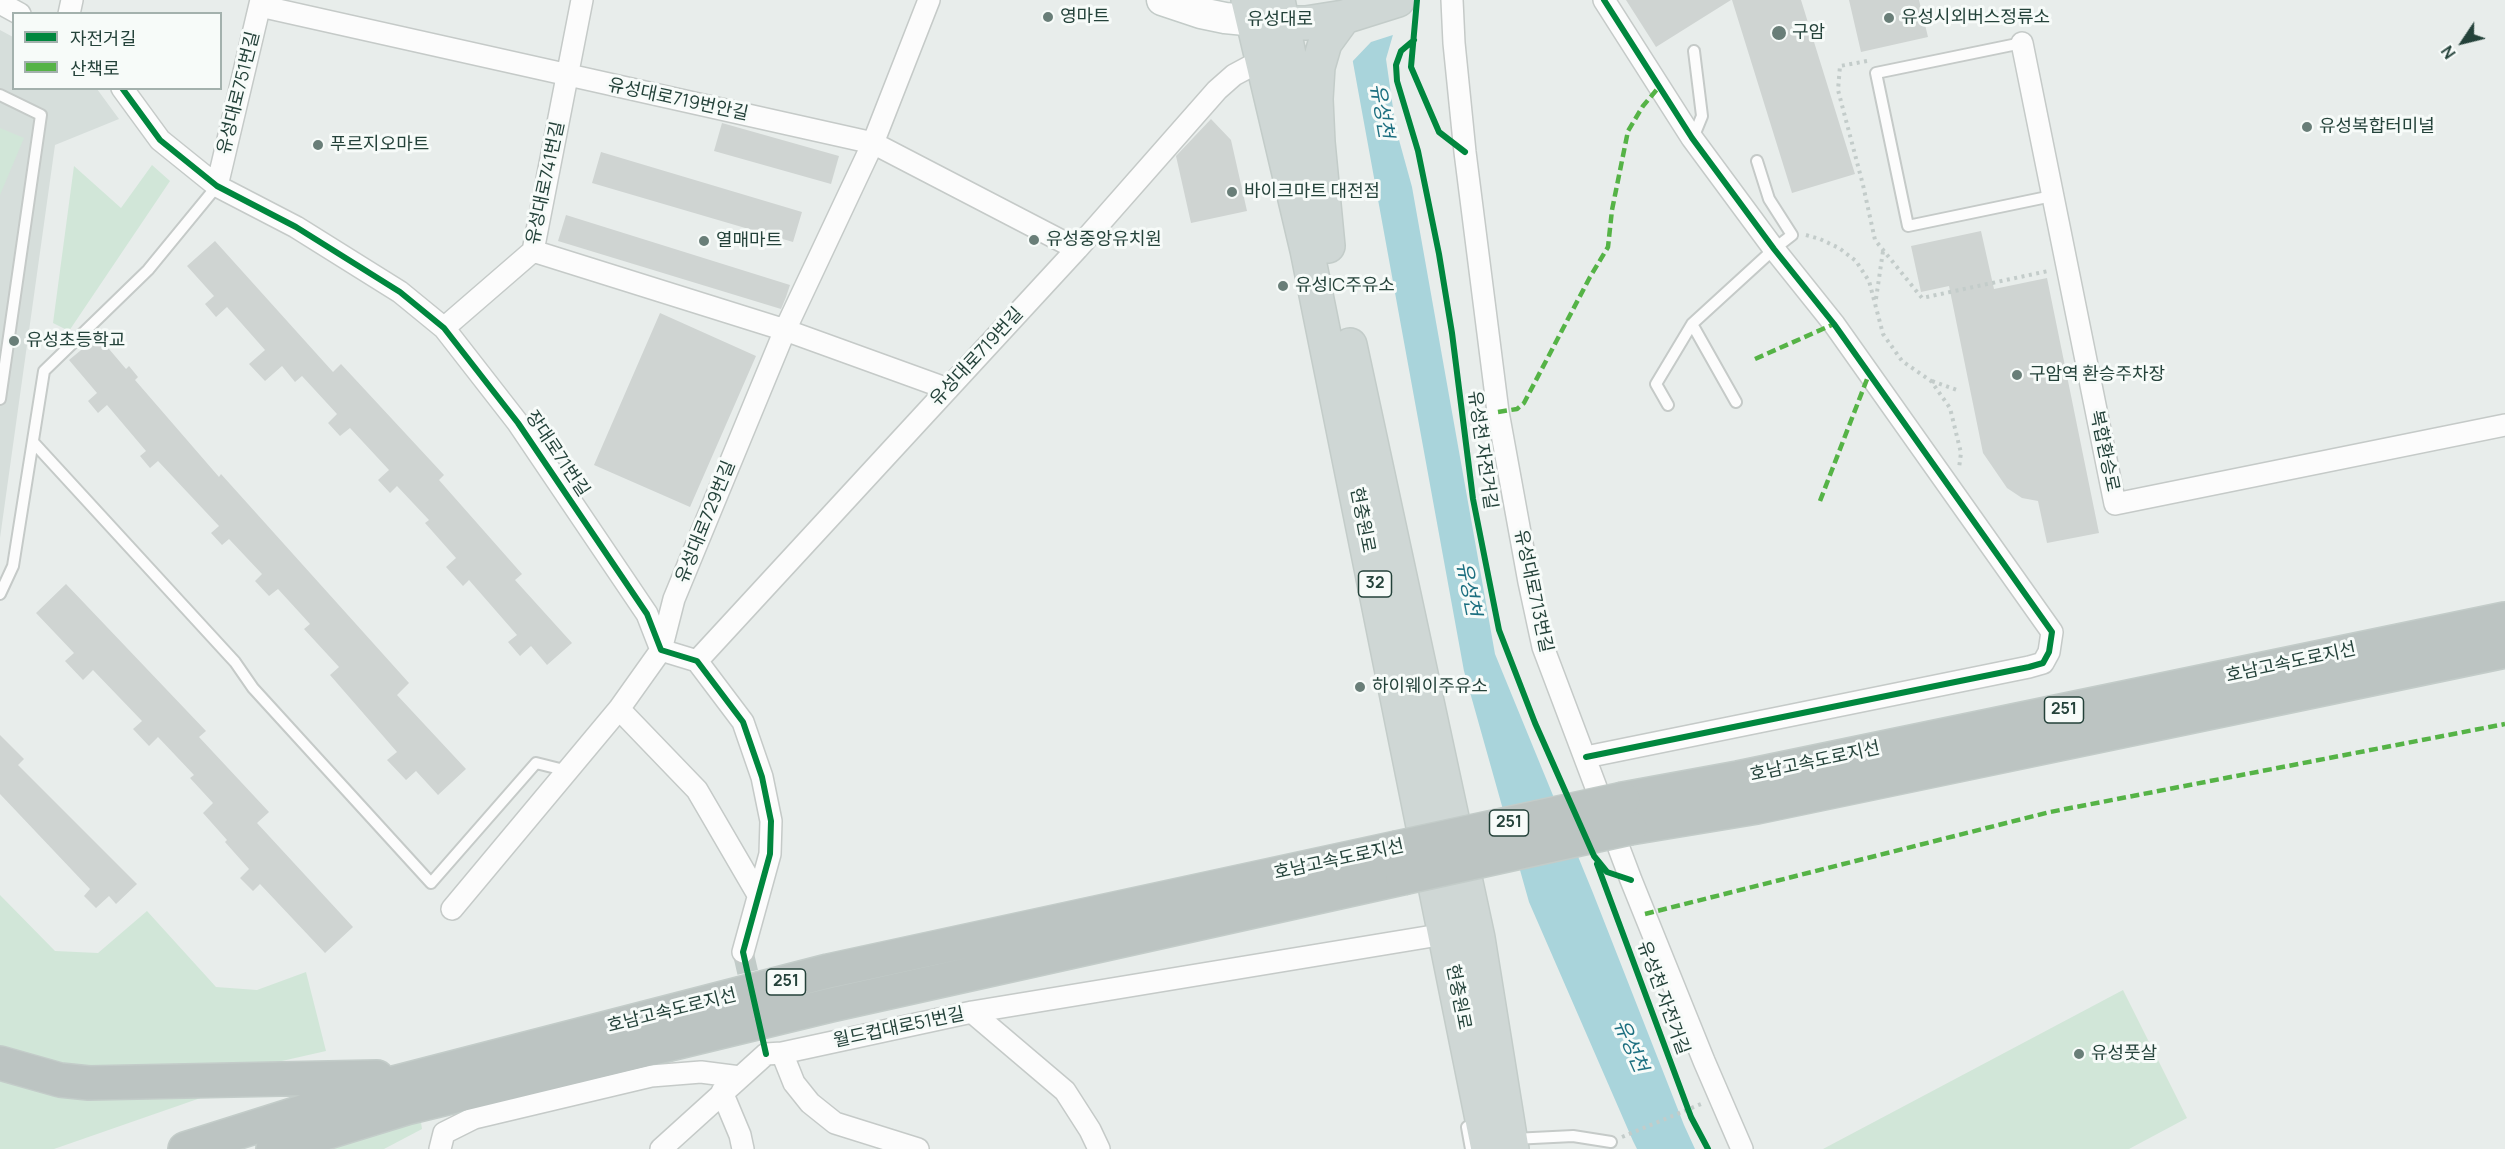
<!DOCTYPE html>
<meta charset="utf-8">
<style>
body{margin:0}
#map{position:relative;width:2505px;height:1149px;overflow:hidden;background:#e8edeb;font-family:Manrope,"Noto Sans KR",sans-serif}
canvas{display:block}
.legend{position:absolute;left:12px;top:12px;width:210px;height:78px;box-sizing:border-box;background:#f7fbf9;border:2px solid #a3b1ad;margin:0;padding:8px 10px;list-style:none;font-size:18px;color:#24423a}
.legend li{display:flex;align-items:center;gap:12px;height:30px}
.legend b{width:30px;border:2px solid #a3b1ad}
.north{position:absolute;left:2433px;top:12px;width:60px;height:60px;-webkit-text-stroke:4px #f7fbf9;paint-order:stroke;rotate:235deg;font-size:16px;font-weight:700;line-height:24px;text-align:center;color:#24423a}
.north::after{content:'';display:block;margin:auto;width:21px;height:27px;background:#24423a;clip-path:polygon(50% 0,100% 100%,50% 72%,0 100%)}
</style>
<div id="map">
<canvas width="2505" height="1149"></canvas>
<ul class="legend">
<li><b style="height:8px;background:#00873e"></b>자전거길</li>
<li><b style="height:8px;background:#55b346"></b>산책로</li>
</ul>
<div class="north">N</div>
</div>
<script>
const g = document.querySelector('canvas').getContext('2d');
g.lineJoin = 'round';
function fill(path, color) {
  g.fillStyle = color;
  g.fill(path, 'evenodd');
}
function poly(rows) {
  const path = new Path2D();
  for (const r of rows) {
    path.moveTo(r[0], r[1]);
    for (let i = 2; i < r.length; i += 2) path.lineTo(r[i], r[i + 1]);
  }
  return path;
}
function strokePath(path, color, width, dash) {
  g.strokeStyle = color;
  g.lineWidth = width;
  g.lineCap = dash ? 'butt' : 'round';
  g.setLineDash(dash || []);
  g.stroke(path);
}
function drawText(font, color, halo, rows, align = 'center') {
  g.font = font + ' Manrope,"Noto Sans KR",sans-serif';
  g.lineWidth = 6;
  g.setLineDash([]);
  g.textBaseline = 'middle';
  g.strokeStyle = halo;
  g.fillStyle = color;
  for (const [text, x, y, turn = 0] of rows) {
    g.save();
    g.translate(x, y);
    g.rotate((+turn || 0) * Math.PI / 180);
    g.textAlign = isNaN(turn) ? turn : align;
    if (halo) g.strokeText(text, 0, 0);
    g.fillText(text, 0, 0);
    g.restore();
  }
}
fill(poly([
 [0,30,13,37,14,88,97,89,119,119,55,145,0,538]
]), '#d6dedb');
fill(poly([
 [0,128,24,138,0,195],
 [152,165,170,181,69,331,53,323,74,166,121,208],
 [0,895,55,951,98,953,147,911,216,987,257,990,306,972,326,1051,251,1068,169,1078,0,1057],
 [2123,990,2187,1118,2129,1149,1823,1149],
 [0,1070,235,1086,54,1149,0,1149],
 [420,1116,422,1129,384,1149,314,1149]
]), '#d1e6d8');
fill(poly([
 [1403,0,1386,59,1396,129,1412,187,1495,654,1593,893,1684,1125,1695,1149,1637,1149,1633,1141,1529,902,1464,671,1352,57]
]), '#a9d4db');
fill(poly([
 [1352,0,1406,0,1396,34,1371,42,1350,64]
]), '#e8edeb');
fill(poly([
 [1626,0,1731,0,1656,47],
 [1732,0,1801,0,1855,174,1792,193],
 [1849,0,1919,0,1928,37,1861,52],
 [1211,119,1231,140,1247,211,1191,223,1176,156],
 [722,123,839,156,831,184,714,151],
 [601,152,802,212,793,242,592,183],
 [566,215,790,285,786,297,781,309,558,241],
 [1981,231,1994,289,2047,278,2099,533,2047,543,2038,501,2022,498,2007,488,1983,453,1949,286,1921,292,1911,246],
 [215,241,333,372,341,364,444,475,439,480,522,574,515,580,572,643,547,665,531,646,520,656,508,642,517,635,469,580,463,586,446,567,456,558,425,523,429,520,397,486,390,493,378,480,389,470,350,428,340,436,328,423,337,414,302,376,295,382,282,366,265,381,249,364,265,350,227,307,216,317,205,304,214,296,187,266],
 [660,313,756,356,690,507,594,465],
 [98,336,126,369,129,366,138,377,135,380,219,477,221,474,409,683,397,695,466,769,438,795,416,771,406,780,387,760,397,752,330,675,339,667,304,629,310,624,278,589,269,596,255,581,262,574,229,539,222,545,211,533,219,526,158,461,150,468,140,456,146,451,107,405,98,413,88,401,97,393,69,360],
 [66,584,206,731,199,737,269,812,257,823,353,927,325,953,260,884,253,891,240,878,249,869,225,842,227,840,203,813,213,803,190,778,194,775,158,737,149,746,133,729,142,721,93,670,83,680,65,661,74,653,36,613],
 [0,735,24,759,18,765,137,884,116,904,109,896,96,908,84,896,90,889,0,794]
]), '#cfd4d2');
strokePath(poly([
 [743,952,763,1039]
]), '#c1cbc8', 21, [21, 10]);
const service = poly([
 [2022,43,1876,73,1908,226,2052,196],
 [0,95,41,115,0,399],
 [1693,138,1702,116,1694,51],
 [1692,324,1736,402],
 [1668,405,1656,384,1692,324,1774,249,1792,235,1769,199,1757,161],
 [33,442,235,662,253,688,431,883,536,763,568,771],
 [0,594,13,566,44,371,148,270,217,186],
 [1467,1127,1471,1149],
 [1513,1139,1573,1136,1611,1142]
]);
const minor = poly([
 [1452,0,1454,43,1465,152,1498,412,1529,582,1543,647,1631,880,1704,1061,1742,1149],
 [0,3,20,14],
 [260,6,873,143,1077,249],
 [69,14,72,0],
 [2022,43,2115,504,2505,425],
 [122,88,160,140,217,186,296,227,400,292,444,328,518,423,647,614,661,650,697,661,743,722,762,777,771,821,770,854,743,952],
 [217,186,261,0],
 [533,251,785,330,948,389],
 [444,328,533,251,582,0],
 [697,661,1077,249,1217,90,1234,75,1262,60],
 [619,709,697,790,757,893],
 [1586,757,2029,667,2043,663,2049,652,2052,632,1834,324,1774,249,1692,138,1604,0],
 [452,909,619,709,661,650,674,599,785,330,873,143,929,0],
 [972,1012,1065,1091,1090,1130,1099,1149],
 [782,1053,794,1083,810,1103,835,1123,918,1149],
 [722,1092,740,1135,743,1149],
 [440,1149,444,1133,474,1118,651,1076,701,1072,740,1077],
 [661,1149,766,1054,782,1053,972,1012,1445,934]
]);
const secondary = poly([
 [1162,0,1201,13,1225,18,1276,23]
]);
const primary = poly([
 [1248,0,1307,250,1488,1149],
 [1278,0,1316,189],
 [1282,23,1306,23,1344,17,1398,0],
 [1328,246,1318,142,1316,99,1318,67,1325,43,1344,17],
 [1350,345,1478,938,1512,1149]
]);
const motorway = poly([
 [1623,799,1738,778,2505,619],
 [1630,828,1757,807,2505,651],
 [0,1063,60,1080,89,1083,377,1077],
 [185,1149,394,1083,828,971,1396,848],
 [273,1149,406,1108,831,1005,1403,878]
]);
strokePath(service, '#c5cac8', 14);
strokePath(minor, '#c5cac8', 24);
strokePath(secondary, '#c3cbc8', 33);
strokePath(primary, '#c3ccc9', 36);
strokePath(motorway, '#c3ccc9', 36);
strokePath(poly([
 [1867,61,1840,66,1838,90,1863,185,1875,240,1922,298,2048,271],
 [1806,235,1820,239,1839,248,1856,261,1869,281,1883,334,1902,361,1931,381,1950,408,1961,453,1959,468],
 [1876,299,1883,251],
 [1932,381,1960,391],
 [1622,1137,1701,1104]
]), '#c3ccca', 4, [3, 4.5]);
strokePath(service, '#fcfcfc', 10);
strokePath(minor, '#fcfcfc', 21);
strokePath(secondary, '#fcfcfc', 30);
strokePath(primary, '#cfd7d5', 33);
strokePath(motorway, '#bcc4c2', 33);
const motorwayBridge = poly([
 [1396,848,1623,799],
 [1403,878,1630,828]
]);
strokePath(motorwayBridge, '#c3ccc9', 36, []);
strokePath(motorwayBridge, '#bcc4c2', 33);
strokePath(poly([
 [1755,359,1834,324],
 [1498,412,1517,409,1524,403,1590,277,1608,247,1612,210,1628,131,1643,106,1659,87],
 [1820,501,1869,374],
 [1645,914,2050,812,2505,724]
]), '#55b346', 4.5, [9, 4.5]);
strokePath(poly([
 [1417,0,1411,67,1439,132,1465,152],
 [1414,40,1401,51,1396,65,1397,81,1418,151,1439,254,1452,333,1473,499,1499,630,1535,723,1594,856,1607,872,1631,880],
 [122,88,160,140,217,186,296,227,400,292,444,328,518,423,647,614,661,650,697,661,743,722,762,777,771,821,770,854,743,952,766,1054],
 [1586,757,2029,667,2043,663,2049,652,2052,632,1834,324,1774,249,1692,138,1604,0],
 [1597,864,1691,1117,1708,1149]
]), '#00873e', 6);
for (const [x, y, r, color] of [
 [1048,17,6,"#697e78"],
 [1889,18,6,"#697e78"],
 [1779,33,8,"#697e78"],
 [2307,127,6,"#697e78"],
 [318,145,6,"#697e78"],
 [1232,192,6,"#697e78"],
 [1034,240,6,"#697e78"],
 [704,241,6,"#697e78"],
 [1283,286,6,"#697e78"],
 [14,341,6,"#697e78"],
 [2017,375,6,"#697e78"],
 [1360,687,6,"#697e78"],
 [2079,1054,6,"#697e78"]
]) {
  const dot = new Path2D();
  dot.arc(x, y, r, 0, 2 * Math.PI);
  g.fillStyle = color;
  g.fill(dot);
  strokePath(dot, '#f7fbf9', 2);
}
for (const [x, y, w] of [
 [1375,584,33],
 [2064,710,39],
 [1509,823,39],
 [786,982,39]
]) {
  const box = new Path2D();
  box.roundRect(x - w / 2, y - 13, w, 26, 4.5);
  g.fillStyle = '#f7fbf9';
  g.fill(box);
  strokePath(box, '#24423a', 1.5);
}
drawText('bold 16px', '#24423a', null, [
 ["32",1375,584],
 ["251",2064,710],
 ["251",1509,823],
 ["251",786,982]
]);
drawText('18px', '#24423a', '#f7fbf9', [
 ["영마트",1060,17],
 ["유성시외버스정류소",1901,18],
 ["구암",1792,33],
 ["유성복합터미널",2319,127],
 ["푸르지오마트",330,145],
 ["바이크마트 대전점",1244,192],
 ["유성중앙유치원",1046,240],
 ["열매마트",716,241],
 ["유성IC주유소",1295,286],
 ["유성초등학교",26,341],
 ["구암역 환승주차장",2029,375],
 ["하이웨이주유소",1372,687],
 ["유성풋살",2091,1054]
], 'left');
drawText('18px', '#24423a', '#f7fbf9', [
 ["유성대로",1280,20],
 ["유성대로751번길",239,93,-76],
 ["유성대로719번안길",678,100,12],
 ["유성대로741번길",546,183,-78],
 ["유성대로719번길",977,357,-47],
 ["유성천 자전거길",1482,450,82],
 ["복합환승로",2104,451,78],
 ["장대로71번길",557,454,56],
 ["현충원로",1362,520,79],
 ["유성대로729번길",706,522,-68],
 ["유성대로713번길",1533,591,78],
 ["호남고속도로지선",2291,663,-12],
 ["호남고속도로지선",1815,762,-12],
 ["호남고속도로지선",1339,860,-12],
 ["현충원로",1458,997,79],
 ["유성천 자전거길",1663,998,70],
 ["호남고속도로지선",672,1011,-14],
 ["월드컵대로51번길",899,1028,-12]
]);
drawText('italic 20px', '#1c6f80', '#f7fbf9', [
 ["유성천",1381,111,80],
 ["유성천",1468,589,79],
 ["유성천",1630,1046,66]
]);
</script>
